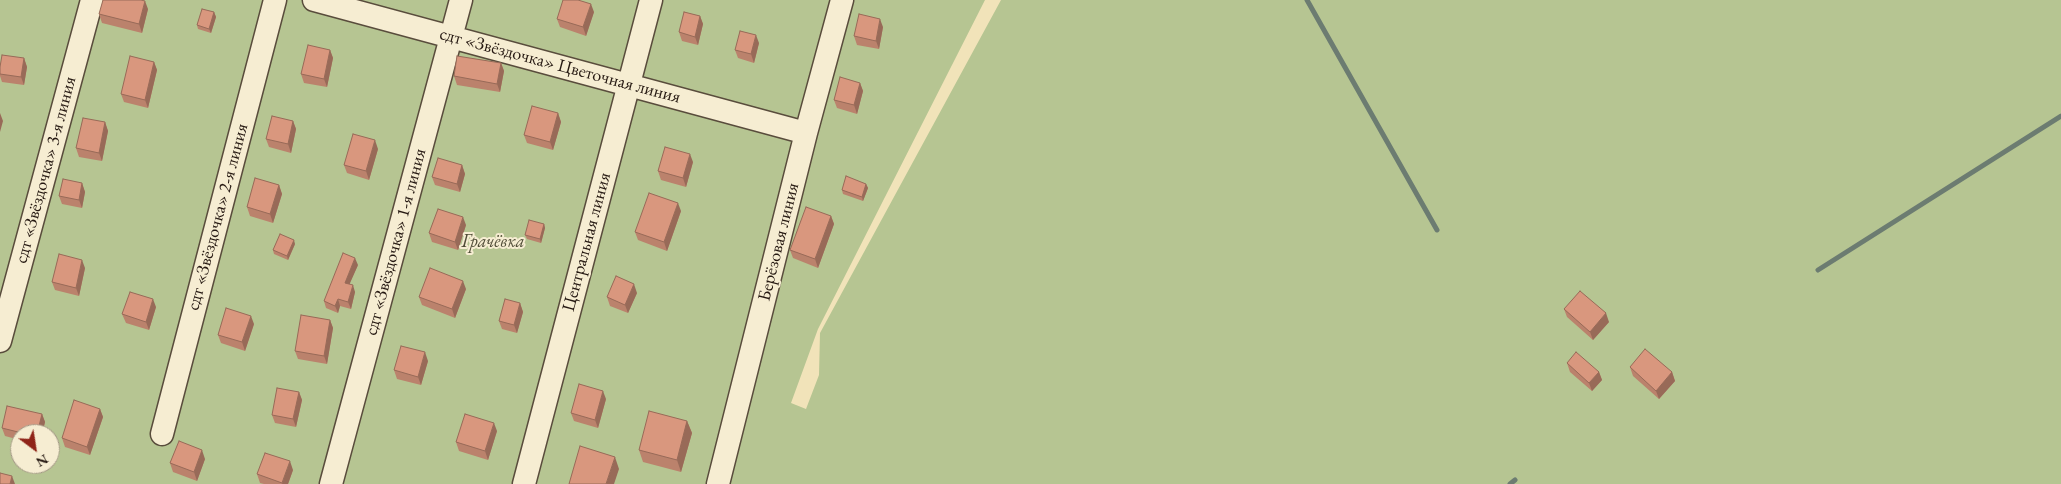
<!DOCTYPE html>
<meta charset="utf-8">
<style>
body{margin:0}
#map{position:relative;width:2061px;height:484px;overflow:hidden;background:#f1e3b9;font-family:"EB Garamond",serif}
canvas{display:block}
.north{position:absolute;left:10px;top:424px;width:50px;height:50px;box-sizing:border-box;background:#f6edd2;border:1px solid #a39885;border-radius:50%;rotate:149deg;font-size:14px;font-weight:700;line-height:20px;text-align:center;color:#261912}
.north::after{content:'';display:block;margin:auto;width:18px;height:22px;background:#8f2418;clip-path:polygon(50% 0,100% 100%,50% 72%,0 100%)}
</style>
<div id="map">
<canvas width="2061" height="484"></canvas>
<div class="north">N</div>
</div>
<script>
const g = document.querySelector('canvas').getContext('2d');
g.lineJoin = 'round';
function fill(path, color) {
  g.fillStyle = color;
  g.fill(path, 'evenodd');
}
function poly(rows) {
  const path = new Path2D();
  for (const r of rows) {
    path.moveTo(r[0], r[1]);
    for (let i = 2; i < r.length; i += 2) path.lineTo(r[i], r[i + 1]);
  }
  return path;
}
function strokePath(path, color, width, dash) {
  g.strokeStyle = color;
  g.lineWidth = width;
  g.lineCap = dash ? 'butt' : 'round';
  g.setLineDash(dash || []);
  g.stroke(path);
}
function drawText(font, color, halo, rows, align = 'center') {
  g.font = font + ' "EB Garamond",serif';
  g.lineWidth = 4;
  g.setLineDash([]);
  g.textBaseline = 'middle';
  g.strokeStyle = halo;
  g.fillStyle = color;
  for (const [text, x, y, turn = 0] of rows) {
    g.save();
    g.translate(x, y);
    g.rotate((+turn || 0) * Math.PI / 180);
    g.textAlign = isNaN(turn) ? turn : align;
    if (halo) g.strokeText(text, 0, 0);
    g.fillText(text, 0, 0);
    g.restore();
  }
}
fill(poly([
 [0,0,985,0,818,329,791,403,806,409,819,375,820,333,1001,0,2061,0,2061,484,0,484],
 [20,434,50,434,50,464,20,464]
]), '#b6c592');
strokePath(poly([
 [1307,0,1437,230],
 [1818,270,2061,116],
 [1510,484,1515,480]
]), '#6c7c71', 5);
const minor = poly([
 [314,0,806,133],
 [0,341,92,0],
 [162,434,275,0],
 [331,484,461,0],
 [524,484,651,0],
 [718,484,806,133,842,0]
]);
strokePath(minor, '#594c3c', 25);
strokePath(minor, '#f6edd2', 22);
fill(poly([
 [148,9,142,33,102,23,99,14],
 [214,12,216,17,211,33,198,29,197,25],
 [594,12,586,36,560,27,557,19],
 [700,16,703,24,698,45,682,41,679,32],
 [883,27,879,49,857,45,854,36],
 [759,43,754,63,738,58,735,50],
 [330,50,333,58,327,87,304,83,301,74],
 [24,58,27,67,24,85,2,82,0,76,0,67],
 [154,62,157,70,148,108,124,102,121,94],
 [501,63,504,71,500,92,457,85,454,76],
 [860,83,863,91,857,114,837,108,834,100],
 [558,113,561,122,553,150,527,143,524,135],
 [293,121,296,129,291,153,269,147,266,139],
 [105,122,108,131,102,161,79,157,76,148],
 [378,149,369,180,347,173,344,165],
 [693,162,686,187,661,180,658,171],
 [462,165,465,174,460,192,435,185,432,177],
 [82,183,85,192,82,208,62,204,59,196],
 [866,184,868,188,863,201,843,194,842,190],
 [279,185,282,194,273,223,250,216,247,207],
 [681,211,667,251,638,240,635,232],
 [831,216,834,224,818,268,793,258,790,250],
 [544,224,545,228,541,243,527,239,525,235],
 [466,225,458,250,432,242,429,233],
 [295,244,288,260,274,254,273,250],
 [358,265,349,284,355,292,351,309,340,306,338,313,326,308,324,301],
 [85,268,79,296,55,290,52,282],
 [466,289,455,318,422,305,419,297],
 [637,293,628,313,610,306,607,297],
 [520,303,523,312,517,333,502,329,499,321],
 [156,307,149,330,126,323,122,314],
 [1564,309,1609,322,1593,340,1567,317],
 [330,320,333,328,327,364,298,359,295,351],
 [254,324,245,351,221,343,218,335],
 [428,361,421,385,397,379,394,370],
 [1567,363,1599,372,1602,380,1592,391,1570,372],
 [1630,367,1672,372,1675,381,1659,399,1633,376],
 [299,392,302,400,296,427,275,423,272,415],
 [606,399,598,428,574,421,571,413],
 [100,409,103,417,90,455,65,447,62,438],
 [42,414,45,422,42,434,20,434,20,440,5,436,2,428],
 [687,421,692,433,681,472,643,462,639,450],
 [497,431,488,460,459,451,456,442],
 [205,459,197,481,173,472,170,463],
 [293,470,288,484,264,484,260,483,257,474]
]), '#bb826c');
fill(poly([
 [145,1,148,9,142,33,139,24],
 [591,4,594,12,586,36,583,27],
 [214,12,216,17,211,33,209,29],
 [700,16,703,24,698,45,695,37],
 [880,19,883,27,879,49,876,41],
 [756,35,759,43,754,63,751,54],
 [330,50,333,58,327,87,324,79],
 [24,58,27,67,24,85,21,77],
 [154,62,157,70,148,108,145,100],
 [501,63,504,71,500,92,497,84],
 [860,83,863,91,857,114,854,105],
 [0,113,3,121,0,132],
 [558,113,561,122,553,150,550,142],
 [293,121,296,129,291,153,288,144],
 [105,122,108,131,102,161,99,153],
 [375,140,378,149,369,180,366,171],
 [690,154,693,162,686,187,683,178],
 [462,165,465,174,460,192,457,184],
 [82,183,85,192,82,208,79,200],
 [866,184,868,188,863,201,862,197],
 [279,185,282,194,273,223,270,214],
 [678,203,681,211,667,251,664,242],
 [831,216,834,224,818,268,815,259],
 [463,217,466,225,458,250,455,242],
 [544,224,545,228,541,243,540,239],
 [294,240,295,244,288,260,287,256],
 [355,258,358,265,347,290,345,283],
 [82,260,85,268,79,296,76,288],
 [463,281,466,289,455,318,452,309],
 [634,284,637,293,628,313,625,305],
 [353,285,355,292,351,309,348,302],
 [153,299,156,307,149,330,146,322],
 [338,299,340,306,338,313,335,306],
 [520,303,523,312,517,333,514,325],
 [1606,313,1609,322,1593,340,1590,332],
 [251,316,254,324,245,351,242,342],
 [330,320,333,328,327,364,324,356],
 [425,352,428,361,421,385,418,377],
 [1599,372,1602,380,1592,391,1589,383],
 [1672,372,1675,381,1659,399,1656,391],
 [603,391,606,399,598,428,595,420],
 [299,392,302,400,296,427,293,419],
 [100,409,103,417,90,455,87,447],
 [42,414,45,422,42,434,37,434],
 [687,421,692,433,681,472,677,460],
 [494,423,497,431,488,460,485,451],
 [202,450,205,459,197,481,194,472],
 [615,457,619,469,614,484,606,484],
 [290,461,293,470,288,484,282,484],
 [12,476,15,484,10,484]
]), '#986a58');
const building = poly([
 [103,0,141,0,145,1,139,24,99,14,103,0],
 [563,0,578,0,591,4,583,27,557,19,563,0],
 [202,9,214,12,209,29,197,25,202,9],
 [684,12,700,16,695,37,679,32,684,12],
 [859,14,880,19,876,41,854,36,859,14],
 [740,31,756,35,751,54,735,50,740,31],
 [308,45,330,50,324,79,301,74,308,45],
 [2,55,24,58,21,77,0,74,0,67,2,55],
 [130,56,154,62,145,100,121,94,130,56],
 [457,56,501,63,497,84,454,76,457,56],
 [840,77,860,83,854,105,834,100,840,77],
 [532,106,558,113,550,142,524,135,532,106],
 [272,116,293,121,288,144,266,139,272,116],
 [83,118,105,122,99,153,76,148,83,118],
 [353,134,375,140,366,171,344,165,353,134],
 [665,147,690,154,683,178,658,171,665,147],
 [438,158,462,165,457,184,432,177,438,158],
 [846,176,866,184,862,197,842,190,846,176],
 [255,178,279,185,270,214,247,207,255,178],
 [63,179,82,183,79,200,59,196,63,179],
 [649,193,678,203,664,242,635,232,649,193],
 [806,207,831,216,815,259,790,250,806,207],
 [438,209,463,217,455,242,429,233,438,209],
 [529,220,544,224,540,239,525,235,529,220],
 [280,234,294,240,287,256,273,250,280,234],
 [343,253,355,258,345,283,353,285,348,302,338,299,335,306,324,301,343,253],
 [59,254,82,260,76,288,52,282,59,254],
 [430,268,463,281,452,309,419,297,430,268],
 [616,276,634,284,625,305,607,297,616,276],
 [1580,291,1606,313,1590,332,1564,309,1580,291],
 [130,292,153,299,146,322,122,314,130,292],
 [505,299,520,303,514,325,499,321,505,299],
 [226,308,251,316,242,342,218,335,226,308],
 [301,315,330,320,324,356,295,351,301,315],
 [401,346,425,352,418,377,394,370,401,346],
 [1645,349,1672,372,1656,391,1630,367,1645,349],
 [1576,352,1599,372,1589,383,1567,363,1576,352],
 [579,384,603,391,595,420,571,413,579,384],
 [277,388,299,392,293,419,272,415,277,388],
 [74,400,100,409,87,447,62,438,74,400],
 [7,406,42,414,37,434,26,434,2,428,7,406],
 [649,411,687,421,677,460,639,450,649,411],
 [465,414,494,423,485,451,456,442,465,414],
 [179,441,202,450,194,472,170,463,179,441],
 [580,446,615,457,606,484,569,484,580,446],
 [265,453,290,461,282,483,257,474,265,453],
 [0,473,12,476,10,484,0,484,0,473]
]);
fill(building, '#d9977e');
strokePath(building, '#986a58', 1);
drawText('18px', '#261912', '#f6edd2', [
 ["сдт «Звёздочка» Цветочная линия",560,66,15],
 ["сдт «Звёздочка» 3-я линия",46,170,-75],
 ["сдт «Звёздочка» 2-я линия",218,217,-75],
 ["сдт «Звёздочка» 1-я линия",396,242,-75],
 ["Центральная линия",587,242,-75],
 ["Берёзовая линия",779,242,-76]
]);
drawText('italic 18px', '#514d38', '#f6edd2', [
 ["Грачёвка",493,242]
]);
</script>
